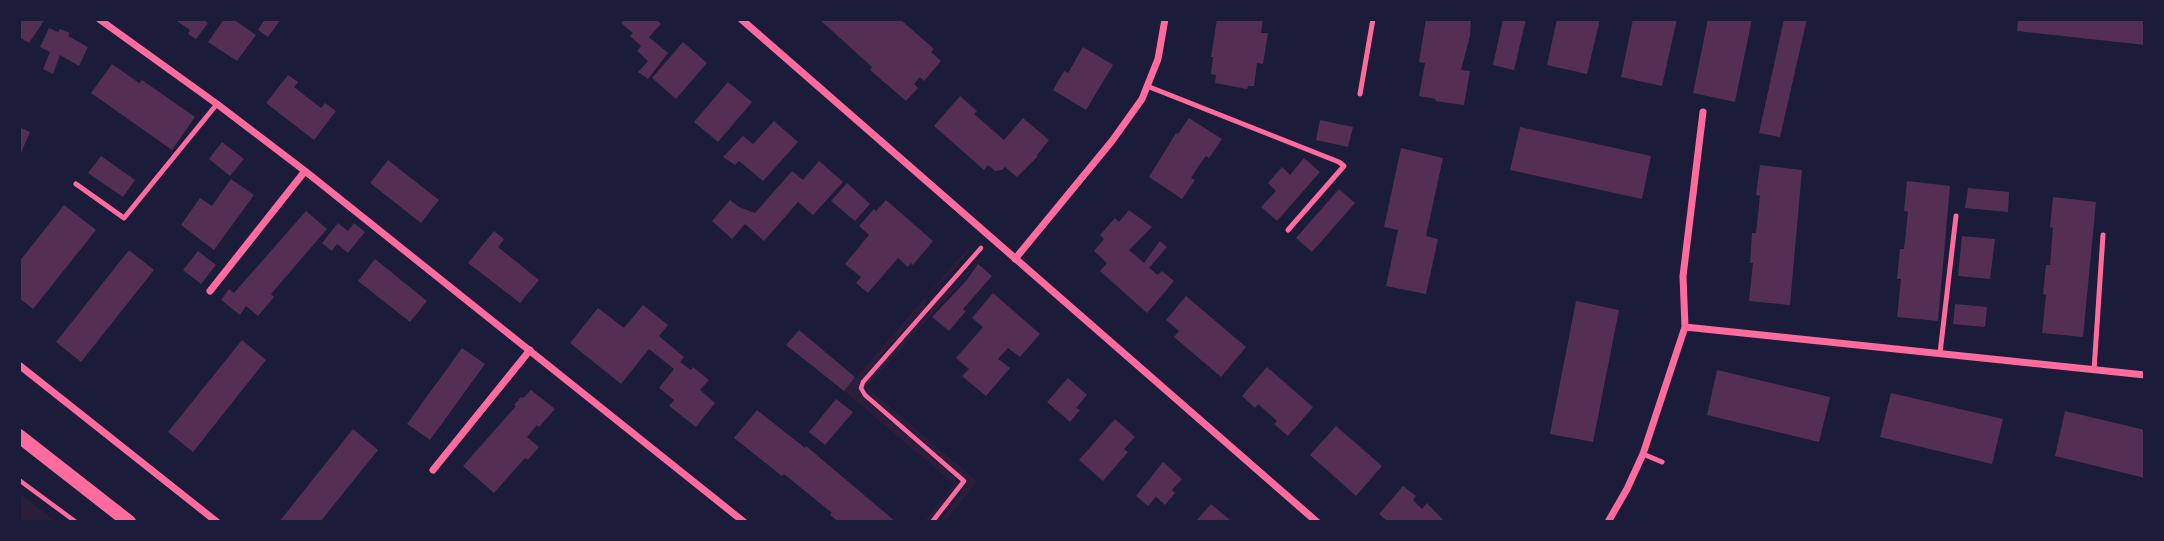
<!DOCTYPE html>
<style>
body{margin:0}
#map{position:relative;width:2164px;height:541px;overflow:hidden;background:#1b1b3a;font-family:Lora,serif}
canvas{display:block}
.frame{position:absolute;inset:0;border:21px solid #1b1b3a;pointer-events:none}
</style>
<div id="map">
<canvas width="2164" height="541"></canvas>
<div class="frame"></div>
</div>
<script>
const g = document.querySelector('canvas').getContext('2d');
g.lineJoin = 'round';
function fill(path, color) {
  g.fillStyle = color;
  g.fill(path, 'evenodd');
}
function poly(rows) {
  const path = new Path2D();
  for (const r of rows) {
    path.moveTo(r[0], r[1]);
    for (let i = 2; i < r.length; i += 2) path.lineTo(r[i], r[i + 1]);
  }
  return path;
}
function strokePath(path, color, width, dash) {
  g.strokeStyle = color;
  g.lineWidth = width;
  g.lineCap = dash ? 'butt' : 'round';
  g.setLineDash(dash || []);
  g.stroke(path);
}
fill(poly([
 [968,248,969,252,952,272,926,297,925,308,881,355,858,386,860,392,868,402,957,479,956,486,929,522,924,522,954,484,844,391],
 [979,260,981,260,867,387,977,481,946,522,939,522,963,490,966,484,964,478,874,399,864,386,885,360,930,312,929,301,939,298,950,288,953,288],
 [19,493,56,522,19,522]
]), '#2a1e3b');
fill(poly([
 [19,19,45,19,29,43,19,37],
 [174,19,203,19,208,23,196,39,188,34,190,30],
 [224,19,233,19,256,35,237,61,208,42],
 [265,19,281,19,268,37,258,30],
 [624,19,656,19,661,24,649,37,668,53,648,79,638,72,648,61,637,51,641,46,630,36,633,33,621,23],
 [819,19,900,19,934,49,931,52,941,61,924,81,920,77,914,84,918,88,906,101,870,70,872,67],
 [1217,19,1263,19,1261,33,1268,33,1263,64,1257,63,1254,86,1248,86,1247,89,1215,83,1216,75,1211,74,1213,57,1211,57],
 [1426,19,1471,19,1470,36,1461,70,1470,71,1464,105,1435,101,1436,99,1419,96,1425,63,1419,62],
 [1503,19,1526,19,1514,70,1493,65],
 [1557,19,1600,19,1587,74,1547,65],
 [1633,19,1677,19,1662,86,1621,77],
 [1708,19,1752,19,1735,102,1693,93],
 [1784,19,1807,19,1780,137,1759,133],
 [2018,19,2145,19,2145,45,2017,31],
 [49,28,58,32,60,29,70,33,68,36,88,47,79,66,60,55,53,74,43,69,50,52,40,47],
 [683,42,707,63,676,99,652,78],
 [1083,47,1113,65,1086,110,1053,90,1064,71,1068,73],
 [112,64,139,83,142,80,195,117,172,150,91,93],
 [288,75,298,82,294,87,321,108,325,103,336,111,314,140,266,103],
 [728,82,752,102,718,142,694,122],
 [960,96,977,111,974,114,1004,140,1023,118,1049,140,1037,155,1038,156,1017,177,1005,167,1002,170,995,171,988,165,984,170,934,126],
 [1189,118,1222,139,1209,158,1206,156,1198,167,1191,178,1195,180,1182,199,1149,177,1176,133,1178,134],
 [1320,120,1353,127,1348,147,1316,140],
 [774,121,798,142,763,181,739,161,735,165,723,157,743,136,753,144],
 [19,127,30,132,19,157],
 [1520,127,1651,156,1642,199,1510,170],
 [222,142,244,159,230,176,209,159],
 [1401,148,1443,158,1426,236,1438,239,1426,294,1386,286,1398,230,1384,227],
 [101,156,135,180,123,197,88,173],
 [1304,158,1320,172,1277,221,1261,207,1276,191,1268,183,1282,167,1290,175],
 [388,160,439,200,421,223,370,183],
 [819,161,843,182,813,215,798,202,764,241,745,224,732,239,712,221,730,200,739,207,755,213,792,171,803,180],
 [1760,165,1802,170,1790,305,1749,301,1753,263,1750,263,1752,233,1756,233,1760,196,1756,195],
 [231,179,254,195,214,250,181,225,200,198,212,206],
 [1907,181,1950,186,1938,321,1897,317,1901,279,1897,279,1900,249,1904,249,1908,212,1904,211],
 [847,183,870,204,855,221,831,201],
 [1968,188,2009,192,2008,212,1965,208],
 [1339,189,1355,203,1312,252,1296,238],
 [2053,197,2096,202,2083,337,2042,333,2046,295,2043,294,2046,265,2050,265,2053,228,2050,227],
 [886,200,933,241,913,265,911,263,908,267,898,258,868,293,856,283,861,277,845,264,869,235,859,226,874,209,876,211],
 [64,205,96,230,33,309,19,298,19,262],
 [1129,210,1152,227,1129,250,1144,263,1160,241,1167,247,1149,268,1158,275,1162,271,1174,281,1147,313,1100,271,1107,263,1094,251,1104,239,1100,235,1115,218,1119,222],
 [306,211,327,229,271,294,274,297,258,316,246,306,240,315,221,300,229,289,234,293],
 [338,223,348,231,354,223,365,232,348,253,337,244,332,251,322,243],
 [494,231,504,239,498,247,539,280,520,303,468,263],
 [1962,236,1995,239,1990,279,1958,276],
 [129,250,154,270,81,362,56,342],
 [198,251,216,265,201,284,183,270],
 [375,259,427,301,410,322,358,281],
 [978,264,992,276,963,309,966,311,949,331,932,317,966,281],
 [993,293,1040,334,1020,357,1008,348,998,359,1010,368,986,396,962,376,969,369,956,358,983,327,972,318],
 [1186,296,1246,347,1221,377,1174,337,1179,331,1166,320],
 [1576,301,1619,310,1593,442,1550,434],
 [1955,304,1987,307,1985,327,1953,324],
 [643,305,668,325,659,336,684,357,680,362,691,370,693,367,709,380,700,390,715,403,696,427,669,406,674,400,659,388,674,369,649,349,621,384,570,343,598,308,624,328],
 [799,330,855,377,844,391,786,345],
 [242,340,266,360,193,452,168,432],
 [462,348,485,364,430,440,407,424],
 [1267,367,1313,407,1288,436,1274,424,1277,421,1258,404,1255,408,1242,396],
 [1717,370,1830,397,1819,442,1707,415],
 [1068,378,1087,395,1076,408,1080,410,1070,422,1047,402],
 [531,390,555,409,539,427,537,425,527,437,539,447,528,460,525,458,494,493,463,466,516,406,514,405,521,397,523,398],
 [1891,393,2003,419,1992,464,1880,437],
 [836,399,853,412,825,445,809,432],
 [757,410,805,448,806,446,896,522,839,522,830,515,832,513,784,474,782,476,734,438],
 [2065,411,2145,430,2145,478,2055,456],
 [1115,419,1135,437,1124,449,1128,452,1103,481,1079,460],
 [1336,426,1382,466,1356,496,1310,455],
 [353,429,378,450,320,522,279,522],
 [1163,462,1182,479,1172,490,1175,493,1165,505,1156,497,1148,506,1136,496],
 [1403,486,1416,496,1413,500,1422,509,1427,503,1445,522,1388,522,1379,514],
 [1211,504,1230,520,1229,522,1195,522]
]), '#542f53');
strokePath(poly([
 [19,480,76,522],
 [932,522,964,481,865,395,861,388,863,382,981,248]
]), '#ff6b9d', 4.5);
strokePath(poly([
 [1147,86,1339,162,1344,166,1288,230],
 [1360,94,1373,19],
 [76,184,124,218,217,104],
 [1940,353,1956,216],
 [2094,370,2103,235],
 [1643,454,1662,462]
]), '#ff6b9d', 5);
strokePath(poly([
 [99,19,217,104,305,171,744,522],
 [741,19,1317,522],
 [1015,259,1112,141,1142,99,1158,59,1165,19],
 [210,291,305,171],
 [1685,327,2145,375],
 [19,365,217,522],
 [433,470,530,350],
 [1608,522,1627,489,1643,454,1685,327,1683,276,1703,112]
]), '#ff6b9d', 7);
strokePath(poly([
 [19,436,129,522]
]), '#ff6b9d', 14);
</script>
